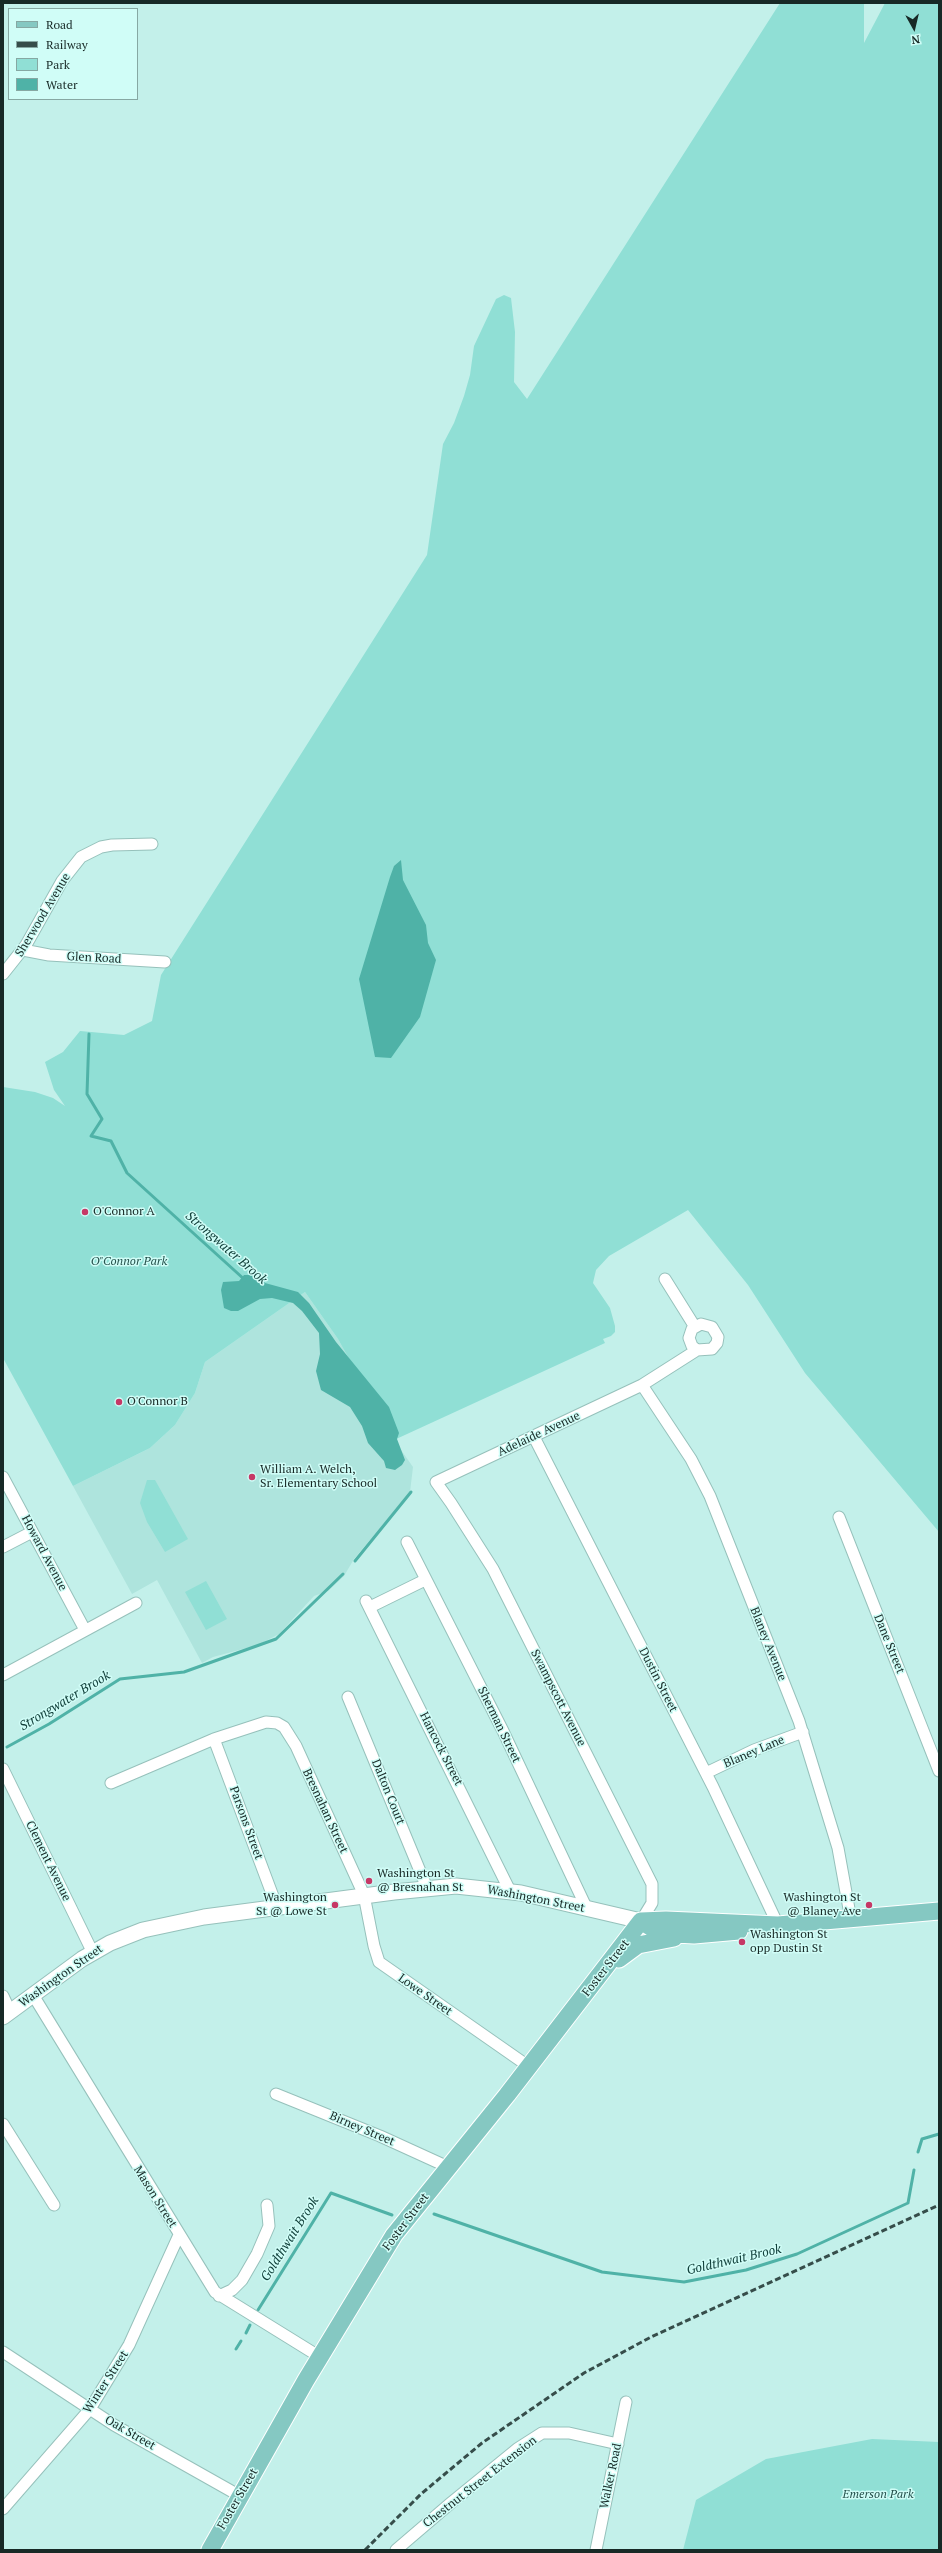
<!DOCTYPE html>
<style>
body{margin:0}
#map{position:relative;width:942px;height:2553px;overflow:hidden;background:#c3f0ea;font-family:"PT Serif",serif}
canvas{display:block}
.frame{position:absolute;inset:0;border:4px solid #172926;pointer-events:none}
.legend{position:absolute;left:8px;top:8px;width:130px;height:92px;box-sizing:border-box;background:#d0fdf7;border:1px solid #86a8a3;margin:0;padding:5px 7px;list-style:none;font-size:12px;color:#172926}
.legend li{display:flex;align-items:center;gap:8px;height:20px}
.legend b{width:20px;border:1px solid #86a8a3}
.north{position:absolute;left:894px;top:8px;width:40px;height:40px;-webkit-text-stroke:3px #d0fdf7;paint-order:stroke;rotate:172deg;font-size:11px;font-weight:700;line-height:16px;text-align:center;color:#172926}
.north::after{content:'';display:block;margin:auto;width:14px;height:18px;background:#172926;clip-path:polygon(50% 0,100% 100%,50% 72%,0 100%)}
</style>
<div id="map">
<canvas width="942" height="2553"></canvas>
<div class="frame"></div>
<ul class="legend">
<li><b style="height:5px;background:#85c8c2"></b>Road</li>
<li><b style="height:5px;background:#364d4a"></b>Railway</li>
<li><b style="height:11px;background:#90dfd5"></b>Park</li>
<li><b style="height:11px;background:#4fb2a7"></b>Water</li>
</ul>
<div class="north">N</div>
</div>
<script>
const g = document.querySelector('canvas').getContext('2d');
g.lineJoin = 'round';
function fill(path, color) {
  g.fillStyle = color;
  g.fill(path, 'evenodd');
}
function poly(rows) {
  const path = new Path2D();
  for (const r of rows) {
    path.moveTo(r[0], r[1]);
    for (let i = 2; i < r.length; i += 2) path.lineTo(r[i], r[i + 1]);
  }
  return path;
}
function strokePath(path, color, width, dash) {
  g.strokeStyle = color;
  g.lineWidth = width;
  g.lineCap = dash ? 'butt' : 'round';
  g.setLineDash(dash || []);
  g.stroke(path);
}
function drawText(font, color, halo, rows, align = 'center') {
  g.font = font + ' "PT Serif",serif';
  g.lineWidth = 3;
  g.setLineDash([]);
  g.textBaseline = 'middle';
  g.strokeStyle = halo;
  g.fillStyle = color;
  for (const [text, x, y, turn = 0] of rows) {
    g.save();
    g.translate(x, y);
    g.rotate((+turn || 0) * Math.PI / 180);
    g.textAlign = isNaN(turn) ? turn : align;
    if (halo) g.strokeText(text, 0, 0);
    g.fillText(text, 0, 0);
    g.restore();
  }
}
fill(poly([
 [305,1292,338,1339,394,1440,413,1467,410,1492,354,1559,344,1576,328,1591,314,1596,279,1634,258,1645,213,1657,202,1663,157,1580,132,1594,73,1486,150,1448,175,1425,195,1393,205,1362]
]), '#aee4dd');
fill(poly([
 [780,3,864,3,864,43,885,3,939,3,939,1532,805,1373,748,1285,688,1210,609,1256,596,1270,593,1283,610,1308,615,1326,615,1332,611,1336,603,1339,605,1343,394,1440,338,1339,305,1292,205,1362,195,1393,175,1425,150,1448,73,1486,3,1358,3,1087,35,1092,53,1098,65,1106,54,1090,45,1062,63,1052,80,1031,124,1035,152,1021,161,975,427,555,443,444,454,423,464,396,470,375,474,346,496,299,504,295,511,298,515,332,514,382,527,399],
 [147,1480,155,1480,188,1539,165,1552,147,1522,140,1503],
 [206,1581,227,1619,206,1630,185,1592],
 [872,2439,939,2442,939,2550,683,2550,696,2500,766,2459]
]), '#90dfd5');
fill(poly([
 [401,860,403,880,426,925,428,943,436,960,420,1017,391,1058,375,1057,359,979,390,877,394,866],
 [244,1275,255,1275,265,1283,298,1292,309,1303,336,1342,389,1407,399,1433,397,1439,405,1460,402,1465,395,1470,386,1468,384,1461,368,1443,362,1426,350,1407,321,1390,316,1371,320,1354,319,1333,302,1311,293,1303,272,1298,260,1299,238,1311,231,1311,224,1308,221,1290,223,1282,239,1281]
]), '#4fb2a7');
strokePath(poly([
 [89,1034,87,1094,102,1119,91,1136,111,1141,127,1173,245,1280],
 [355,1561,411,1492],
 [7,1747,49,1724,120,1679,184,1672,276,1639,343,1574],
 [918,2152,922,2139,939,2134],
 [434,2214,602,2272,684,2282,746,2270,797,2254,908,2203,914,2170],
 [258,2310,331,2193,392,2215],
 [246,2333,250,2325],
 [236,2349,241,2341]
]), '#4fb2a7', 3);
const street = poly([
 [23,950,49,955,165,962],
 [3,974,26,945,62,881,81,857,101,847,112,845,152,844],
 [665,1279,695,1327],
 [642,1385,691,1459,710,1496,799,1721,838,1848,851,1920],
 [534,1437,713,1787,778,1925],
 [3,1477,85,1630],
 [839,1517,939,1771],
 [407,1542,503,1731,587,1909],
 [3,1547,32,1532],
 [366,1601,510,1891],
 [370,1607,425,1580],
 [3,1675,136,1603],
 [348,1697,427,1888],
 [3,1769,93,1953],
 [706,1773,754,1750,803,1732],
 [111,1783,214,1739],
 [277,1907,214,1739,266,1722,277,1723,284,1727,296,1746,364,1895,374,1946,379,1962,528,2066],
 [641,1921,652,1903,652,1884,493,1569,451,1503,436,1482,642,1385,697,1350,692,1346,689,1338,692,1329,701,1324,712,1327,718,1337,717,1343,712,1349,697,1350],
 [33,1995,215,2292,320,2357],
 [3,1996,10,2011],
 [276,2094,380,2136,448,2167],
 [3,2124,54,2205],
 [219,2296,232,2290,242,2280,257,2254,269,2226,267,2205],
 [3,2352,114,2425,240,2496],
 [3,2509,90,2409,129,2345,179,2235],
 [396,2550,452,2502,517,2449,542,2433,569,2433,618,2444],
 [596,2550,626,2402]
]);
const secondary = poly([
 [3,2017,82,1959,110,1943,143,1930,204,1917,394,1892,456,1886,521,1893,641,1921]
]);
const primary = poly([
 [641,1921,666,1920,778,1925,939,1911],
 [642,1922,657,1931,676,1934,694,1935,739,1931],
 [619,1959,638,1945,674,1938],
 [210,2550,306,2380,394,2235,507,2095,641,1921]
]);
strokePath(street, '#96c1bb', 13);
strokePath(secondary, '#96c1bb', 17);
strokePath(primary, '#fff', 19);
strokePath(street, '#fff', 11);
strokePath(secondary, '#fff', 15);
strokePath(primary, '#85c8c2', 17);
strokePath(poly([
 [365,2550,421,2494,482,2443,584,2373,651,2337,939,2205]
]), '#364d4a', 3, [6, 3]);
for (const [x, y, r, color] of [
 [85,1212,4,"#c63866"],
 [119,1402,4,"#c63866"],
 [252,1477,4,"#c63866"],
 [369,1881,4,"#c63866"],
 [335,1905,4,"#c63866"],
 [869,1905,4,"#c63866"],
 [742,1942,4,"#c63866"]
]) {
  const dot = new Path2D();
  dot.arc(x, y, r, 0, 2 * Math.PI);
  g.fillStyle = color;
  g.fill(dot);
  strokePath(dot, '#d0fdf7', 1.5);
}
drawText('12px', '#172926', '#d0fdf7', [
 ["Sherwood Avenue",43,915,-59],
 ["Glen Road",94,958,3],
 ["Adelaide Avenue",539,1434,-25],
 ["Howard Avenue",44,1553,62],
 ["Blaney Avenue",768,1644,68],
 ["Dane Street",889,1644,68],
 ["Dustin Street",658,1680,63],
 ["Swampscott Avenue",558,1698,63],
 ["Sherman Street",499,1725,64],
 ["Hancock Street",441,1749,63],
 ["Blaney Lane",754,1752,-23],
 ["Dalton Court",388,1792,68],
 ["Bresnahan Street",325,1811,65],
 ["Parsons Street",246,1823,70],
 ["Clement Avenue",48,1861,64],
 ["Washington Street",536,1899,11],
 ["Foster Street",606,1968,-52],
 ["Washington Street",61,1976,-35],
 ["Lowe Street",425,1995,35],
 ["Birney Street",362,2129,23],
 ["Mason Street",155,2197,58],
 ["Foster Street",406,2222,-53],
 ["Winter Street",106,2382,-57],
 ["Oak Street",130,2433,30],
 ["Walker Road",611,2476,-78],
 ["Chestnut Street Extension",480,2482,-38],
 ["Foster Street",238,2499,-60]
]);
drawText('12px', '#172926', '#d0fdf7', [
 ["O'Connor A",93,1212],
 ["O'Connor B",127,1402],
 ["William A. Welch,",260,1470],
 ["Sr. Elementary School",260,1484],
 ["Washington St",377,1874],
 ["@ Bresnahan St",377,1888],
 ["Washington",327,1898,"right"],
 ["St @ Lowe St",327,1912,"right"],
 ["Washington St",861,1898,"right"],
 ["@ Blaney Ave",861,1912,"right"],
 ["Washington St",750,1935],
 ["opp Dustin St",750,1949]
], 'left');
drawText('italic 12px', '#26524d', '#d0fdf7', [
 ["O\"Connor Park",129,1262],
 ["Emerson Park",878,2495]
]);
drawText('italic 13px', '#12403b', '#d0fdf7', [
 ["Strongwater Brook",226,1248,41],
 ["Strongwater Brook",65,1701,-31],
 ["Goldthwait Brook",290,2239,-58],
 ["Goldthwait Brook",734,2260,-13]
]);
</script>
